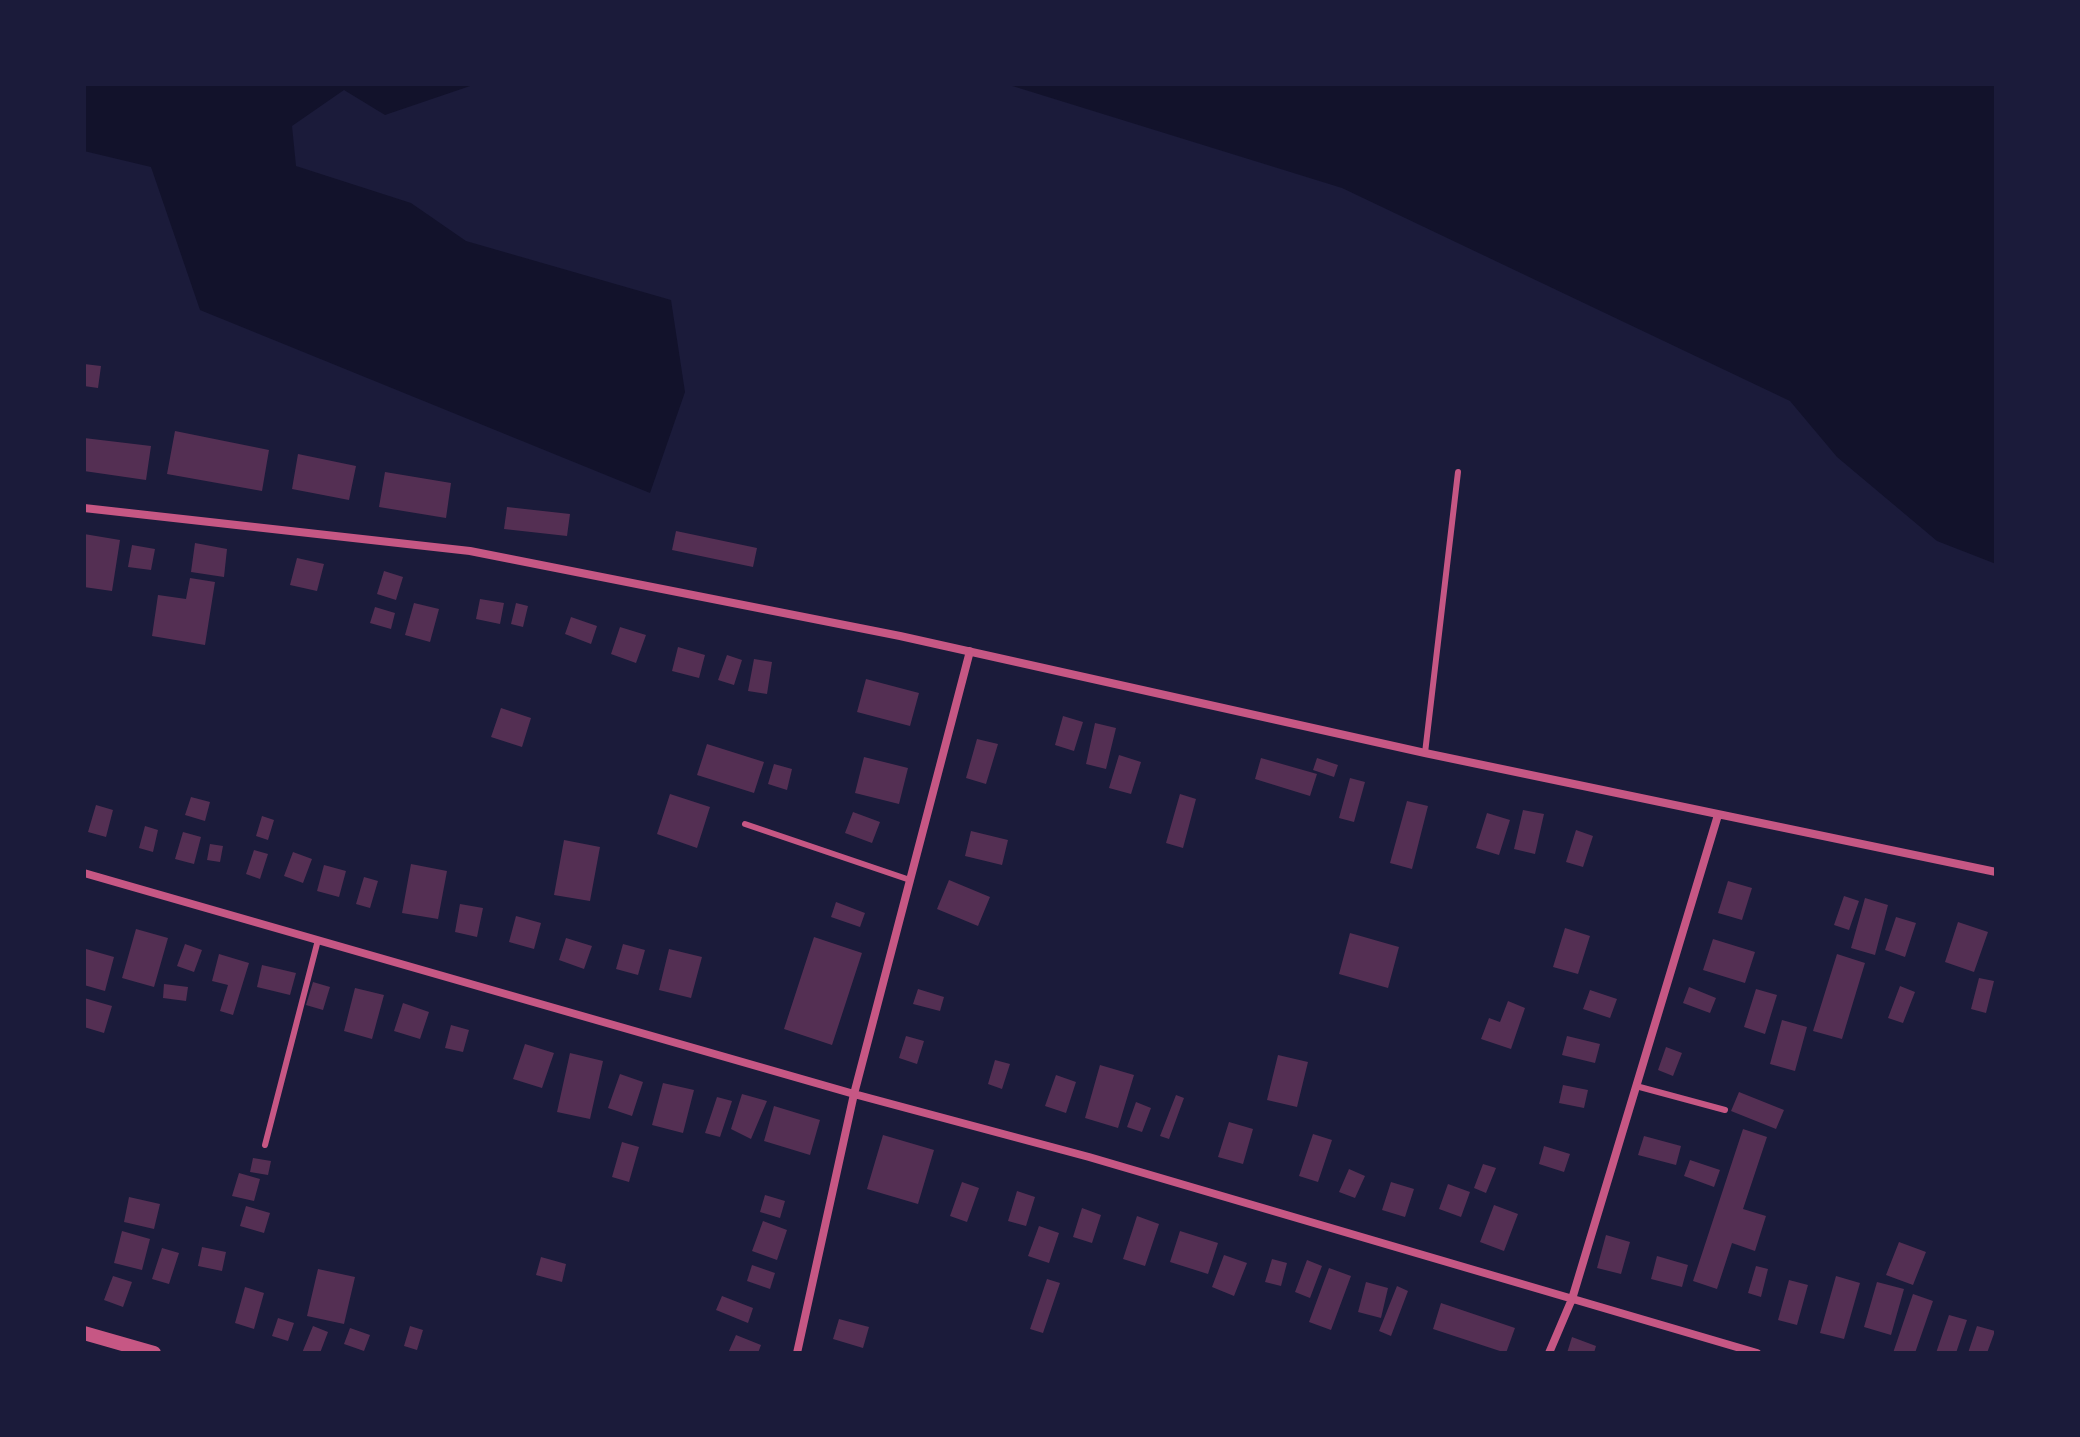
<!DOCTYPE html>
<style>
body{margin:0}
#map{position:relative;width:2080px;height:1437px;overflow:hidden;background:#1b1b3a;font-family:Overpass,sans-serif}
canvas{display:block}
.frame{position:absolute;inset:0;border:86px solid #1b1b3a;pointer-events:none}
</style>
<div id="map">
<canvas width="2080" height="1437"></canvas>
<div class="frame"></div>
</div>
<script>
const g = document.querySelector('canvas').getContext('2d');
g.lineJoin = 'round';
function fill(path, color) {
  g.fillStyle = color;
  g.fill(path, 'evenodd');
}
function poly(rows) {
  const path = new Path2D();
  for (const r of rows) {
    path.moveTo(r[0], r[1]);
    for (let i = 2; i < r.length; i += 2) path.lineTo(r[i], r[i + 1]);
  }
  return path;
}
function strokePath(path, color, width, dash) {
  g.strokeStyle = color;
  g.lineWidth = width;
  g.lineCap = dash ? 'butt' : 'round';
  g.setLineDash(dash || []);
  g.stroke(path);
}
fill(poly([
 [84,84,476,84,385,115,344,90,292,126,296,166,411,203,466,241,671,300,685,392,650,493,200,310,151,167,84,151],
 [1006,84,1996,84,1996,564,1937,541,1837,457,1790,401,1342,188]
]), '#12122b');
fill(poly([
 [84,364,101,366,98,388,84,386],
 [175,431,269,450,262,491,167,474],
 [84,438,151,446,146,480,84,471],
 [298,454,356,466,349,500,292,489],
 [385,472,451,483,446,518,379,507],
 [507,507,570,514,567,536,504,529],
 [676,531,757,548,753,567,672,550],
 [84,534,120,540,112,591,84,587],
 [195,543,227,549,224,577,191,572],
 [132,545,155,549,151,570,128,567],
 [297,558,324,564,317,591,290,585],
 [384,571,403,577,396,600,377,594],
 [190,578,215,582,205,645,152,636,158,595,186,599],
 [480,599,504,603,500,624,476,619],
 [414,603,439,609,430,642,405,635],
 [516,603,528,606,523,627,511,624],
 [375,607,395,613,391,629,370,623],
 [571,617,597,626,591,644,565,634],
 [620,627,646,635,636,663,611,654],
 [678,647,705,655,699,678,672,671],
 [727,655,742,660,734,685,718,680],
 [754,659,772,662,767,694,748,691],
 [866,679,919,693,910,726,857,712],
 [501,708,531,718,522,747,491,737],
 [1063,716,1083,722,1074,751,1055,745],
 [1095,723,1116,728,1106,769,1086,764],
 [977,739,998,744,986,784,966,778],
 [707,744,764,762,754,793,697,775],
 [1119,755,1141,762,1131,794,1109,788],
 [864,757,908,768,899,804,855,793],
 [1261,758,1317,774,1310,796,1255,779],
 [1317,758,1338,765,1334,777,1313,770],
 [774,764,792,769,787,790,768,784],
 [1350,778,1365,782,1354,822,1339,818],
 [670,794,710,807,697,848,657,834],
 [1180,794,1196,799,1183,848,1166,843],
 [191,797,210,802,205,821,185,815],
 [1407,801,1428,806,1412,869,1390,863],
 [96,805,113,810,106,837,88,832],
 [1523,810,1544,814,1535,854,1514,849],
 [853,812,880,822,872,843,845,833],
 [1487,813,1510,820,1499,855,1476,848],
 [262,816,274,820,268,840,256,836],
 [145,826,158,830,153,852,139,848],
 [1576,830,1593,836,1583,867,1566,862],
 [971,831,1008,840,1002,865,965,856],
 [183,832,201,837,194,864,175,859],
 [564,840,600,847,590,901,554,895],
 [210,844,223,846,220,862,207,860],
 [254,850,268,854,260,879,246,874],
 [293,852,312,859,303,883,284,876],
 [411,864,447,871,438,919,402,913],
 [324,865,346,871,339,897,317,891],
 [364,877,378,881,370,908,356,904],
 [949,880,990,897,978,926,937,909],
 [1728,881,1752,888,1742,920,1718,913],
 [1844,896,1859,901,1849,930,1834,925],
 [1865,898,1888,905,1875,955,1851,948],
 [836,902,865,913,860,927,831,917],
 [460,904,483,908,477,937,455,932],
 [516,916,541,923,534,949,509,942],
 [1896,917,1916,923,1905,957,1885,950],
 [1958,922,1988,932,1974,972,1945,962],
 [1565,928,1590,936,1578,974,1553,967],
 [136,929,168,938,154,987,122,978],
 [1350,933,1399,947,1388,988,1339,974],
 [814,937,862,953,832,1045,784,1029],
 [566,938,592,946,584,969,559,960],
 [1713,939,1755,952,1745,983,1703,970],
 [185,944,202,950,194,972,177,966],
 [623,944,645,950,638,975,616,969],
 [86,949,114,957,105,991,84,985],
 [669,949,702,957,691,998,659,990],
 [219,954,249,963,233,1015,220,1011,228,985,212,981],
 [1837,954,1865,963,1842,1039,1813,1031],
 [262,965,296,973,290,995,257,987],
 [1979,978,1994,981,1986,1013,1971,1009],
 [313,982,330,987,323,1010,306,1005],
 [164,984,188,987,186,1001,163,998],
 [1900,986,1915,992,1903,1023,1888,1018],
 [1689,987,1716,998,1710,1013,1683,1003],
 [355,988,384,995,372,1039,344,1031],
 [918,989,944,997,940,1011,913,1004],
 [1756,989,1777,995,1765,1034,1744,1027],
 [1590,990,1617,999,1610,1018,1583,1009],
 [84,998,112,1006,104,1033,84,1027],
 [1508,1001,1525,1008,1511,1049,1481,1039,1489,1018,1500,1022],
 [403,1003,429,1012,420,1039,394,1031],
 [1782,1020,1807,1027,1795,1071,1770,1064],
 [451,1025,469,1030,463,1052,445,1048],
 [906,1036,924,1041,917,1064,899,1058],
 [1567,1036,1600,1044,1595,1063,1562,1055],
 [525,1044,554,1053,542,1088,513,1079],
 [1666,1047,1682,1053,1673,1076,1658,1070],
 [570,1053,603,1061,590,1119,557,1112],
 [1278,1055,1308,1062,1297,1107,1267,1100],
 [995,1060,1010,1064,1002,1089,988,1084],
 [1100,1065,1134,1075,1118,1128,1085,1118],
 [620,1074,643,1082,632,1116,608,1108],
 [1056,1075,1076,1082,1066,1113,1045,1106],
 [663,1083,694,1090,683,1133,652,1125],
 [1563,1085,1588,1090,1584,1108,1559,1103],
 [1739,1092,1784,1110,1776,1129,1731,1111],
 [742,1094,767,1101,751,1139,731,1129],
 [1176,1095,1184,1098,1169,1139,1160,1136],
 [717,1097,732,1101,720,1137,705,1133],
 [1136,1102,1151,1108,1142,1132,1127,1127],
 [774,1106,820,1120,810,1155,764,1141],
 [1229,1122,1253,1129,1243,1164,1218,1157],
 [1743,1129,1767,1137,1743,1209,1766,1216,1755,1251,1732,1243,1717,1289,1693,1281],
 [1313,1134,1332,1140,1318,1182,1299,1176],
 [883,1135,934,1150,918,1204,867,1189],
 [1644,1136,1681,1146,1676,1165,1638,1155],
 [622,1142,639,1147,629,1182,612,1177],
 [1544,1146,1570,1154,1564,1172,1539,1164],
 [253,1158,271,1161,268,1175,250,1172],
 [1690,1160,1720,1170,1714,1187,1684,1176],
 [1483,1164,1496,1168,1486,1193,1474,1188],
 [1349,1169,1365,1176,1355,1198,1339,1192],
 [239,1173,260,1179,254,1201,232,1196],
 [962,1182,979,1188,967,1222,950,1216],
 [1391,1182,1414,1189,1405,1217,1382,1210],
 [1448,1184,1470,1192,1461,1217,1439,1209],
 [1017,1191,1035,1197,1026,1226,1008,1221],
 [765,1195,785,1201,780,1218,760,1212],
 [129,1197,160,1204,154,1229,124,1222],
 [1494,1205,1518,1214,1504,1251,1480,1242],
 [246,1206,270,1213,264,1233,240,1226],
 [1082,1208,1101,1215,1092,1243,1073,1237],
 [1137,1216,1159,1224,1145,1266,1123,1259],
 [763,1221,787,1230,777,1260,752,1251],
 [1039,1226,1059,1233,1049,1263,1028,1256],
 [122,1231,150,1239,142,1270,114,1263],
 [1180,1231,1218,1243,1208,1274,1170,1262],
 [1606,1235,1630,1242,1621,1274,1597,1268],
 [1899,1242,1926,1252,1913,1285,1886,1275],
 [202,1247,226,1252,222,1271,198,1266],
 [162,1248,179,1253,169,1284,152,1279],
 [1224,1255,1247,1263,1234,1296,1212,1287],
 [1657,1256,1688,1265,1682,1287,1651,1279],
 [541,1257,566,1264,562,1282,536,1275],
 [1272,1259,1287,1263,1281,1286,1265,1282],
 [1307,1260,1322,1266,1310,1298,1295,1292],
 [752,1265,775,1273,770,1289,747,1281],
 [1756,1266,1768,1269,1761,1297,1748,1293],
 [1329,1268,1351,1276,1331,1330,1309,1322],
 [318,1269,355,1277,344,1324,307,1316],
 [113,1276,132,1282,123,1307,104,1300],
 [1836,1276,1860,1283,1844,1339,1820,1333],
 [1047,1279,1060,1283,1043,1333,1030,1329],
 [1789,1280,1808,1285,1797,1325,1778,1320],
 [1366,1282,1388,1288,1381,1318,1358,1312],
 [1877,1282,1904,1289,1891,1335,1864,1327],
 [1397,1286,1408,1291,1391,1336,1379,1331],
 [245,1287,264,1293,254,1329,235,1323],
 [1913,1294,1933,1301,1915,1353,1893,1353],
 [722,1296,753,1308,748,1323,716,1310],
 [1441,1303,1515,1328,1506,1353,1433,1329],
 [1949,1315,1967,1320,1956,1353,1936,1353],
 [278,1318,294,1323,288,1341,272,1336],
 [839,1319,869,1327,863,1348,833,1339],
 [313,1326,328,1332,320,1353,302,1353],
 [410,1326,423,1330,417,1350,404,1346],
 [1977,1326,1995,1331,1987,1353,1968,1353],
 [350,1328,370,1335,364,1351,344,1344],
 [736,1335,761,1345,758,1353,728,1353],
 [1572,1337,1596,1346,1594,1353,1567,1353]
]), '#542f53');
strokePath(poly([
 [1425,753,1458,472],
 [745,824,910,880],
 [1636,1086,1725,1110],
 [265,1145,318,940]
]), '#c65784', 6);
strokePath(poly([
 [84,508,470,551,900,636,1425,753,1996,872],
 [84,873,854,1094,1089,1157,1757,1353],
 [797,1353,854,1094,970,651],
 [1549,1353,1572,1299,1718,815]
]), '#c65784', 8);
strokePath(poly([
 [84,1333,154,1353]
]), '#c65784', 14);
</script>
